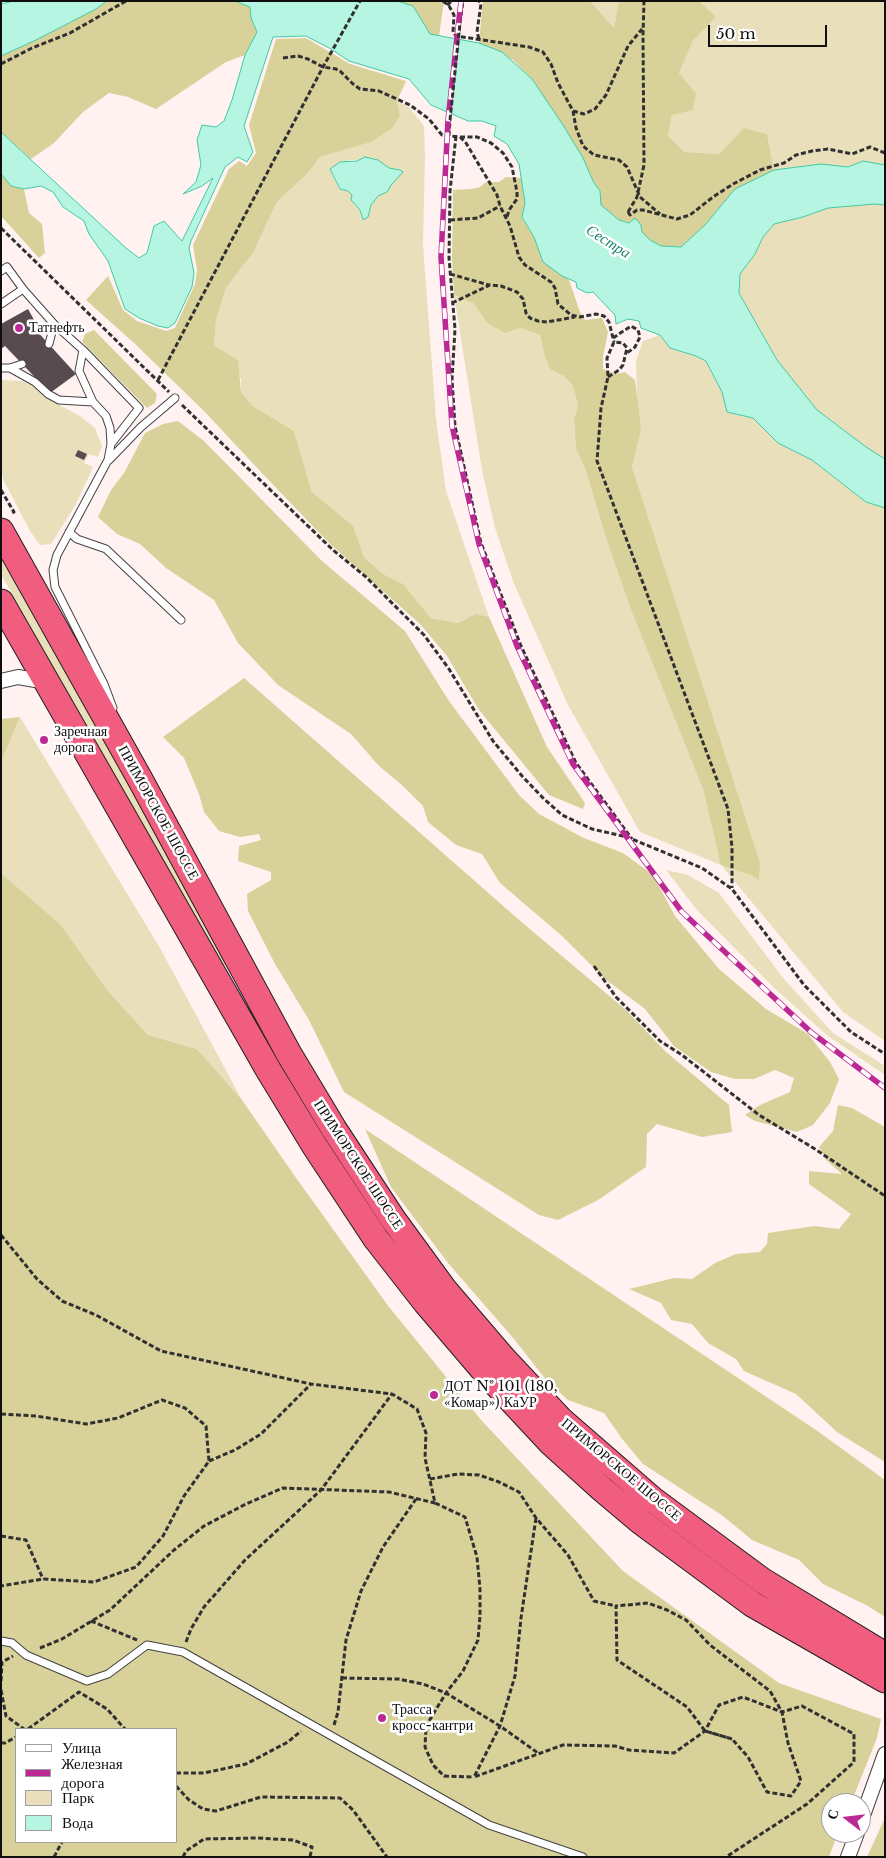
<!DOCTYPE html>
<meta charset="utf-8">
<style>
body{margin:0}
#map{position:relative;width:886px;height:1858px;overflow:hidden;background:#fff2f1;font-family:"Libre Baskerville",serif}
canvas{display:block}
.frame{position:absolute;inset:0;border:2px solid #0f0f0f;pointer-events:none}
.legend{position:absolute;left:15px;top:1728px;width:162px;height:115px;box-sizing:border-box;background:#fff;border:1px solid #9f9f9f;margin:0;padding:6px 9px;list-style:none;font-size:15px;color:#0f0f0f}
.legend li{display:flex;align-items:center;gap:10px;height:25px}
.legend b{width:25px;border:1px solid #9f9f9f}
.north{position:absolute;left:821px;top:1793px;width:50px;height:50px;box-sizing:border-box;background:#fff;border:1px solid #9f9f9f;border-radius:50%;rotate:286deg;font-size:14px;font-weight:700;line-height:20px;text-align:center;color:#0f0f0f}
.north::after{content:'';display:block;margin:auto;width:18px;height:22px;background:#bc2994;clip-path:polygon(50% 0,100% 100%,50% 72%,0 100%)}
.scale{position:absolute;left:708px;top:25px;width:119px;height:22px;box-sizing:border-box;border:2px solid #0f0f0f;border-top:0;padding-left:6px;font-size:15px;line-height:18px;white-space:nowrap;color:#0f0f0f;-webkit-text-stroke:4px #fff;paint-order:stroke}
</style>
<div id="map">
<canvas width="886" height="1858"></canvas>
<div class="frame"></div>
<ul class="legend">
<li><b style="height:6px;background:#fff"></b>Улица</li>
<li><b style="height:6px;background:#bc2994"></b>Железная дорога</li>
<li><b style="height:14px;background:#e9e0bb"></b>Парк</li>
<li><b style="height:14px;background:#b6f5e2"></b>Вода</li>
</ul>
<div class="north">С</div>
<div class="scale">50 m</div>
</div>
<script>
const g = document.querySelector('canvas').getContext('2d');
g.lineJoin = 'round';
function fill(path, color) {
  g.fillStyle = color;
  g.fill(path, 'evenodd');
}
function poly(rows) {
  const path = new Path2D();
  for (const r of rows) {
    path.moveTo(r[0], r[1]);
    for (let i = 2; i < r.length; i += 2) path.lineTo(r[i], r[i + 1]);
  }
  return path;
}
function strokePath(path, color, width, dash) {
  g.strokeStyle = color;
  g.lineWidth = width;
  g.lineCap = dash ? 'butt' : 'round';
  g.setLineDash(dash || []);
  g.stroke(path);
}
function drawText(font, color, halo, rows, align = 'center') {
  g.font = font + ' "Libre Baskerville",serif';
  g.lineWidth = 5;
  g.setLineDash([]);
  g.textBaseline = 'middle';
  g.strokeStyle = halo;
  g.fillStyle = color;
  for (const [text, x, y, turn = 0] of rows) {
    g.save();
    g.translate(x, y);
    g.rotate((+turn || 0) * Math.PI / 180);
    g.textAlign = isNaN(turn) ? turn : align;
    if (halo) g.strokeText(text, 0, 0);
    g.fillText(text, 0, 0);
    g.restore();
  }
}
fill(poly([
 [590,1,619,1,614,29],
 [699,1,885,1,885,165,863,161,848,167,821,164,774,170,767,134,744,129,719,154,685,152,668,136,672,115,696,93,679,73,693,41,716,17],
 [397,101,409,107,424,126,425,155,423,245,436,419,446,491,489,617,476,615,458,623,431,618,403,584,383,574,364,557,352,526,312,492,294,431,253,406,241,392,241,379,224,353,214,346,216,320,226,288,253,253,277,202,309,172,320,157,370,142,400,115],
 [351,160,378,160,389,168,400,170,387,192,378,196,371,205,368,217,362,220,360,210,354,204,352,195,348,191,339,189,330,170],
 [875,204,885,205,885,459,866,447,817,410,777,360,739,293,740,274,755,254,763,237,774,224,803,217,828,208],
 [454,295,473,303,487,323,520,328,540,335,545,357,550,369,564,376,573,386,578,405,574,419,576,449,586,471,607,541,631,610,704,792,713,824,748,874,758,879,759,863,632,467,635,451,637,399,636,361,643,341,660,335,670,348,696,356,706,361,722,392,728,412,753,418,778,443,812,460,866,502,885,508,885,1041,843,1012,721,865,640,832,568,705,514,584,495,528,482,470],
 [1,380,21,381,34,386,50,400,80,416,95,428,102,446,98,457,89,454,84,463,93,467,76,504,51,544,40,545,30,531,3,479,1,466],
 [1,557,227,963,221,968,1,574],
 [20,717,160,948,242,1100,197,1049,148,1035,108,991,60,924,1,873,1,760],
 [666,870,688,875,719,893,784,979,833,1033,885,1066,885,1075,828,1036,773,987,697,910]
]), '#e9e0bb');
fill(poly([
 [107,1,235,1,250,7,251,18,257,32,245,55,226,62,156,109,128,97,109,93,83,112,54,143,31,159,1,132,1,56,36,40,96,9],
 [397,1,444,1,439,36,430,34,413,6],
 [483,1,590,1,614,28,619,1,699,1,716,17,693,41,679,73,696,93,693,110,672,115,668,136,685,152,719,154,744,128,767,134,774,170,735,189,705,225,681,247,661,246,650,240,642,232,641,225,619,220,601,205,600,191,594,183,583,158,532,79,513,60,479,43],
 [306,38,350,64,406,81,397,101,400,115,392,128,371,142,320,157,309,172,277,202,253,253,226,288,216,320,214,346,238,360,241,392,253,406,294,431,312,492,353,526,364,557,383,574,403,584,431,618,458,623,476,614,489,617,547,747,585,803,583,809,549,795,479,710,447,656,420,624,328,542,260,471,204,411,134,343,86,300,108,276,123,310,137,321,166,331,175,328,195,284,197,270,193,245,229,169,239,161,247,166,256,153,249,125,276,39],
 [1,174,11,186,24,189,29,213,42,224,45,253,39,258,1,216],
 [506,177,521,178,525,203,522,218,534,237,543,262,569,280,580,312,585,320,602,318,608,332,603,357,603,369,616,374,625,372,635,380,641,429,632,467,760,863,759,880,748,874,721,865,704,792,631,610,607,541,586,471,576,449,574,419,578,405,573,386,564,376,550,369,545,357,540,335,520,328,505,333,487,323,473,303,454,295,452,259,453,190,471,189,480,187,486,182,499,182],
 [94,330,157,394,155,403,147,408,82,342,85,334],
 [178,421,204,441,322,561,405,631,449,701,519,795,539,814,584,838,623,853,653,875,675,916,719,969,766,1009,808,1034,830,1062,839,1079,830,1103,813,1125,797,1132,755,1121,745,1115,760,1105,790,1092,794,1078,775,1070,754,1079,735,1079,711,1072,674,1046,645,1009,605,979,562,936,500,883,482,854,456,845,428,822,423,806,403,786,379,766,351,734,278,685,238,643,214,600,166,568,140,544,117,534,98,517,111,490,124,473,145,433,163,424],
 [244,678,518,919,626,1010,665,1051,729,1105,732,1132,702,1137,657,1124,647,1134,646,1167,598,1200,558,1220,539,1215,344,1092,309,1020,275,964,248,911,247,894,271,880,271,872,238,861,239,846,261,840,259,834,240,837,219,831,204,812,199,794,184,758,163,737],
 [20,717,2,759,1,760,1,719],
 [1,873,60,924,108,991,148,1035,197,1049,242,1100,294,1175,389,1307,482,1421,623,1571,779,1683,881,1719,877,1738,851,1803,831,1803,831,1833,838,1833,829,1857,1,1857],
 [16,1729,176,1729,176,1842,16,1842],
 [838,1105,852,1108,885,1127,885,1462,837,1432,796,1394,744,1371,736,1359,708,1343,692,1324,671,1320,661,1303,629,1289,674,1278,692,1279,715,1263,736,1254,760,1252,767,1244,768,1233,814,1226,839,1229,851,1214,809,1184,809,1171,842,1174,826,1160,819,1147,833,1131],
 [365,1129,816,1430,885,1480,885,1617,868,1606,823,1584,799,1560,752,1540,723,1516,643,1464,623,1440,604,1413,568,1400,547,1381,514,1339,448,1263,391,1187],
 [885,1817,885,1857,867,1857,884,1820]
]), '#d9d19a');
const water = poly([
 [14,1,107,1,96,9,36,40,1,56,1,4,14,1],
 [235,1,397,1,413,6,430,34,479,43,502,52,532,79,563,125,583,158,594,183,600,191,601,205,619,220,629,223,635,218,641,225,642,232,650,240,661,246,681,247,705,225,735,189,774,170,821,164,848,167,863,161,885,165,885,205,875,204,828,208,803,217,774,224,763,237,755,254,740,274,739,293,777,360,817,410,866,447,885,459,885,508,866,502,812,460,778,443,753,418,727,412,722,392,706,361,696,356,670,348,660,335,641,328,639,321,628,319,616,324,615,315,593,292,587,293,577,288,576,282,562,276,543,262,534,237,522,217,525,203,519,164,507,144,494,136,496,126,482,121,468,121,431,105,409,79,349,61,331,49,306,36,273,37,244,126,253,152,247,162,238,157,225,167,191,241,189,248,194,273,192,287,175,323,168,328,158,326,139,318,125,309,108,261,89,234,84,221,63,207,53,192,41,186,24,189,11,186,1,174,1,132,126,248,139,258,147,253,154,226,164,221,182,241,213,178,202,186,183,194,196,182,201,165,197,140,202,125,216,127,224,121,232,100,245,55,257,32,251,18,250,7,235,1],
 [365,157,378,160,389,168,400,170,403,172,391,185,387,192,378,196,371,205,368,217,363,220,360,210,351,200,352,195,348,191,340,189,330,169,340,162,357,161,365,157]
]);
fill(water, '#b6f5e2');
strokePath(water, '#3fcaa3', 1);
fill(poly([
 [28,309,38,327,35,329,76,374,50,393,5,346,1,349,1,324],
 [78,450,87,454,84,460,75,456]
]), '#574b4f');
const lane = poly([
 [1,271,7,267,23,289,54,324],
 [1,304,23,289],
 [49,344,54,324,83,350,79,371,93,402,106,416,110,428,111,444,108,460,57,555,53,570,55,587,104,684,113,708],
 [83,350,139,408,111,444],
 [1,368,10,368,22,364],
 [10,368,35,382,48,394,59,400,93,402],
 [109,460,141,427,175,398],
 [69,532,77,539,106,549,181,620],
 [1,1641,12,1643,26,1655,87,1681,108,1674,147,1645,183,1652,489,1825,583,1857]
]);
const street = poly([
 [1,681,18,677,47,682],
 [861,1821,885,1754],
 [848,1857,857,1833]
]);
const highway = poly([
 [1,531,141,781,289,1054,334,1129,393,1219,444,1289,503,1358,561,1420,652,1499,763,1581,885,1655],
 [1,602,269,1071,314,1145,376,1239,426,1303,484,1371,551,1443,603,1490,641,1522,752,1604,885,1680]
]);
strokePath(lane, '#424242', 9);
strokePath(street, '#424242', 16);
strokePath(highway, '#202020', 27);
strokePath(poly([
 [443,1,449,6,454,15,453,32,456,36,529,47,543,52,551,64,558,83,573,111,576,128,583,146,594,155,619,160,627,167,640,197,660,214],
 [447,5,452,1],
 [460,23,463,1],
 [479,39,477,32,481,4,479,1],
 [283,58,298,56,308,59,323,67,336,69,340,71,353,84,360,89,379,91,410,105,429,119,442,135,460,137,466,143,497,195,500,206,510,226,519,257,525,265,551,282,555,288,558,304,571,315,580,317,596,314,604,316,609,322,614,342],
 [1,64,32,48,70,33,126,1],
 [573,111,584,114,595,109,606,95,628,46,642,29],
 [449,136,450,120],
 [456,136,450,191,449,258,455,329,452,379,455,426,481,543,521,646,576,763,632,839],
 [460,137,477,137,491,143,503,153,512,167,517,192,517,199,509,210,507,217],
 [628,212,630,215,637,210,643,210,677,219,690,215,713,197,733,184,760,170,784,163,796,155,812,151,828,149,852,154,870,147,885,153],
 [628,212,637,197,644,165,643,35,644,1],
 [450,220,478,218,500,206],
 [1,228,169,392],
 [450,274,489,285],
 [452,303,490,285,501,286,517,292,523,299,526,313,530,318,538,321,547,322,575,317],
 [613,338,631,326,638,330,640,337,635,347,627,353],
 [608,377,619,370,623,365,627,348,623,343,614,342,607,358,608,377,601,408,597,461,728,809,732,848,732,888],
 [158,380,323,67,360,1],
 [182,405,333,550,366,577,424,635,449,669,493,741,522,776,544,799,562,815,592,829,627,837,702,868,732,889,804,985,851,1032,885,1054],
 [1,490,14,512,10,514],
 [594,966,616,997,660,1041,682,1055,759,1115,815,1149,885,1196],
 [1,1235,37,1279,62,1301,96,1315,161,1351,311,1384,392,1394,417,1409,426,1433,425,1458,435,1503,465,1517,477,1557,480,1589,480,1616,478,1640,463,1671,446,1693,426,1726,425,1747,433,1765,444,1776,474,1777],
 [1,1414,36,1416,86,1424,118,1418,162,1400,185,1408,206,1426,209,1461,184,1496,163,1536,136,1567,94,1582,43,1579,1,1586],
 [209,1461,235,1450,261,1434,311,1384],
 [430,1479,458,1474,479,1475,499,1482,519,1492,536,1518,568,1555,594,1601,616,1606],
 [536,1518,521,1618,515,1676,500,1726,474,1777,563,1745,615,1746,629,1750,674,1753,705,1731,719,1705,743,1697,782,1712,802,1706,854,1734,854,1762,807,1804,726,1857],
 [1,1536,26,1540,43,1579],
 [91,1621,137,1640],
 [186,1642,191,1629,204,1607,245,1560,321,1490,392,1394],
 [40,1648,62,1639,110,1610,174,1550,204,1526,246,1504,283,1488,389,1492,435,1503],
 [342,1678,398,1679,423,1684,446,1693,500,1726,538,1753],
 [1,1681,2,1662,13,1656],
 [1,1690,6,1716,24,1729],
 [334,1725,338,1712,346,1640,361,1591,383,1547,416,1499],
 [28,1729,79,1692,107,1709,125,1729],
 [705,1731,732,1739,748,1757,767,1792,791,1796,801,1781,788,1743,782,1712,770,1691,710,1645,686,1620,667,1610,648,1603,616,1606,617,1660,687,1707,705,1731,732,1739],
 [1,1743,5,1743,16,1737],
 [176,1773,204,1773,246,1764,288,1742,301,1731],
 [176,1786,189,1800,203,1809,216,1811,261,1797,340,1798,353,1810,387,1857],
 [54,1857,62,1842],
 [183,1857,186,1851,204,1839,257,1838,293,1840,312,1847,310,1857]
]), '#313131', 3, [5, 2.5]);
strokePath(lane, '#fff', 7);
strokePath(street, '#fff', 14);
strokePath(highway, '#f15d7e', 25);
const rail = poly([
 [461,1,448,120,441,257,452,426,479,544,517,646,573,764,682,912,812,1033,885,1088]
]);
strokePath(rail, '#bc2994', 5.5);
strokePath(rail, '#fff', 4, [11]);
strokePath(poly([
 [450,120,460,23]
]), '#313131', 3, [5, 2.5]);
for (const [x, y, r, color] of [
 [19,328,5,"#bc2994"],
 [44,740,5,"#bc2994"],
 [434,1395,5,"#bc2994"],
 [382,1718,5,"#bc2994"]
]) {
  const dot = new Path2D();
  dot.arc(x, y, r, 0, 2 * Math.PI);
  g.fillStyle = color;
  g.fill(dot);
  strokePath(dot, '#fff', 2);
}
drawText('14px', '#0f0f0f', '#fff', [
 ["Татнефть",29,328],
 ["Заречная",54,732],
 ["дорога",54,748],
 ["ДОТ № 101 (180,",444,1387],
 ["«Комар») КаУР",444,1403],
 ["Трасса",392,1710],
 ["кросс-кантри",392,1726]
], 'left');
drawText('14px', '#0f0f0f', '#fff', [
 ["ПРИМОРСКОЕ ШОССЕ",158,813,61],
 ["ПРИМОРСКОЕ ШОССЕ",358,1165,57],
 ["ПРИМОРСКОЕ ШОССЕ",621,1470,40]
]);
drawText('italic 15px', '#188268', '#fff', [
 ["Сестра",608,242,32]
]);
</script>
